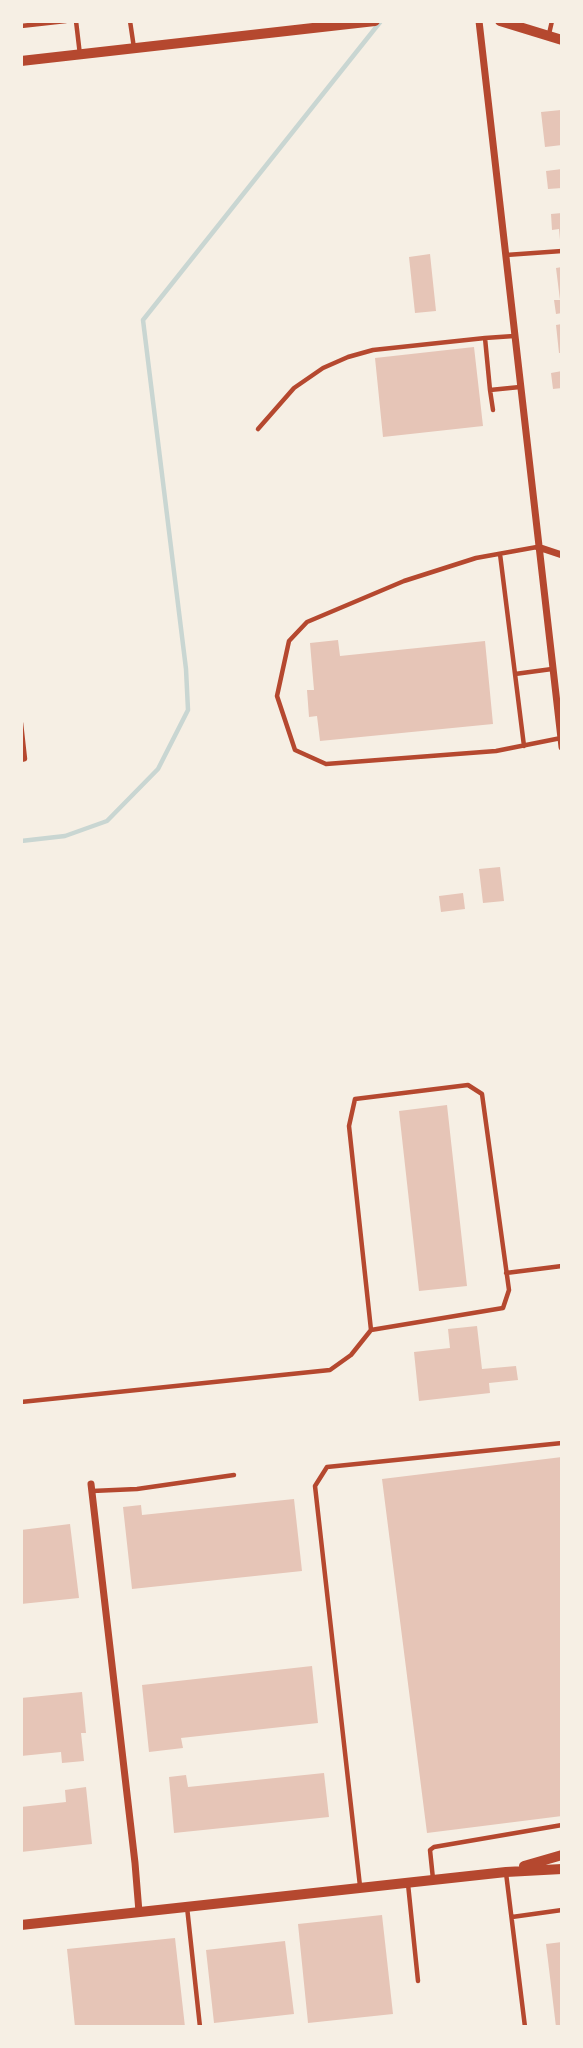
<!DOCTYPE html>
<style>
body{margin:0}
#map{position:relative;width:583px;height:2048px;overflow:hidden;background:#f6efe4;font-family:Jost,sans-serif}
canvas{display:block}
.frame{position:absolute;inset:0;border:23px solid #f6efe4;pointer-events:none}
</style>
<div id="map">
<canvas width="583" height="2048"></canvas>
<div class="frame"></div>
</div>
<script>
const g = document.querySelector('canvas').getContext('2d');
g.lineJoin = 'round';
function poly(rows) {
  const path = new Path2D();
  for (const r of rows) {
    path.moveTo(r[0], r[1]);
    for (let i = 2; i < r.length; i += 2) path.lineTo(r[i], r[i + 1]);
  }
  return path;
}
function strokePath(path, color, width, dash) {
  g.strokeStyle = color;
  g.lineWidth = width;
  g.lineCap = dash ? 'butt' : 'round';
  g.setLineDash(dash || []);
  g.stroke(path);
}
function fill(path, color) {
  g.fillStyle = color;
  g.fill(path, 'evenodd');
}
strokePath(poly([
 [21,841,65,836,107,821,158,769,188,710,186,669,143,320,381,21]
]), '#c9d6d2', 4.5);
fill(poly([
 [561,110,562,145,545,147,541,112],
 [562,169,562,188,548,189,546,171],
 [562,213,562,240,560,240,559,229,552,230,551,214],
 [430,254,436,311,415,313,409,257],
 [562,267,562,313,556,314,554,300,560,300,556,268],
 [562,324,562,353,559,353,556,325],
 [474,347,483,426,383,437,375,358],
 [562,371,562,388,553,389,551,373],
 [338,640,340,656,485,641,493,724,320,741,317,716,309,717,307,690,314,690,310,643],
 [500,867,504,901,483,903,479,869],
 [463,893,465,909,441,912,439,896],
 [447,1105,467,1286,419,1291,399,1111],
 [477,1326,482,1369,516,1366,518,1380,489,1383,490,1393,419,1401,414,1352,450,1348,448,1329],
 [562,1457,562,1816,427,1833,382,1479],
 [294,1499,302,1571,132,1589,123,1507,141,1505,142,1515],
 [70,1524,79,1598,21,1604,21,1530],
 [312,1666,318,1723,181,1738,183,1748,149,1752,142,1685],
 [82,1692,86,1733,81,1733,84,1761,62,1763,61,1752,21,1756,21,1698],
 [324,1773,329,1817,174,1833,169,1777,186,1775,188,1787],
 [86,1787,92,1844,21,1852,21,1807,66,1802,65,1790],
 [382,1915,393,2014,308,2023,298,1924],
 [175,1938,185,2027,75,2027,67,1949],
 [285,1941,294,2014,214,2023,206,1950],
 [562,1942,562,2027,556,2027,546,1944]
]), '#e6c5b7');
strokePath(poly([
 [76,21,80,55],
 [130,21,134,48],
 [21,26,66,21],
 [549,34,552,21],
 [506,255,562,251],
 [514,336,485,338,490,390,520,387],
 [490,390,493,410],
 [258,429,294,388,323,368,348,357,373,350,485,338],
 [537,547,476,558,404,581,307,622,289,641,277,696,295,750,326,764,496,751,561,738],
 [500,554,524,746],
 [515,674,552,669],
 [21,723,25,759,21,760],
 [506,1273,562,1266],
 [21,1402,330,1370,351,1355,371,1330,503,1308,509,1290,482,1094,468,1085,355,1099,349,1126,371,1330],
 [92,1491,137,1489,234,1475],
 [506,1873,525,2027],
 [433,1879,430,1850,434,1847,562,1825],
 [408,1884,418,1981],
 [360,1886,315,1486,327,1467,562,1443],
 [187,1907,200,2027],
 [512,1917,562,1910]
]), '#b5482f', 4.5);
strokePath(poly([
 [479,21,562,747],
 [538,547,562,555],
 [91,1484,135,1863,139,1912]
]), '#b5482f', 7);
strokePath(poly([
 [500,21,562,40],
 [21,61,375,21],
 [524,1866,562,1855],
 [21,1925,506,1872,562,1869]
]), '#b5482f', 10);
</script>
